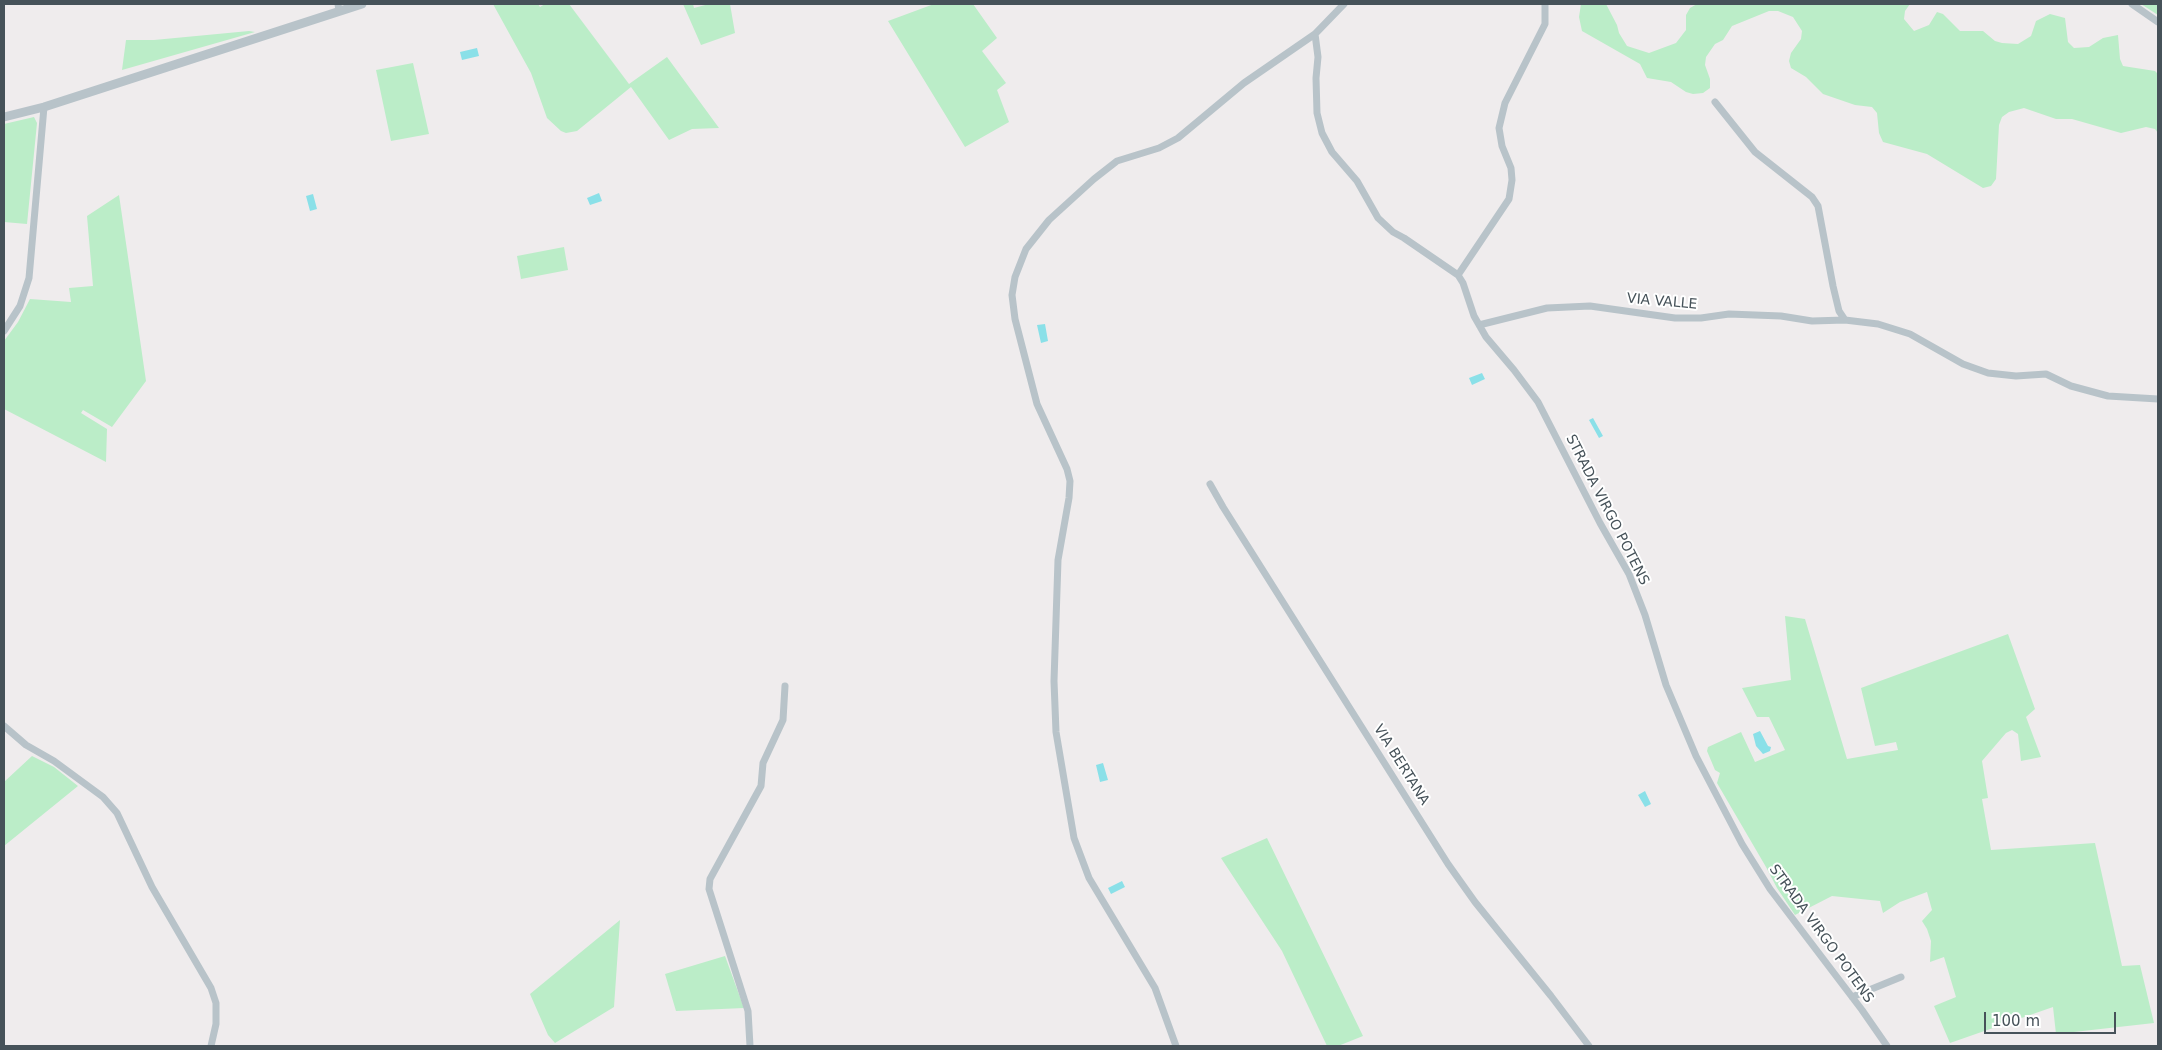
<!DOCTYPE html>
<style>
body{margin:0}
#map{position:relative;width:2162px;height:1050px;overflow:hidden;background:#efeced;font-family:"DejaVu Sans",sans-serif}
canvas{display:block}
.frame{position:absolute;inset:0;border:5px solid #465259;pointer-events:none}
.scale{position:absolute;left:1984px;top:1012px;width:132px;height:22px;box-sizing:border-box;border:2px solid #465259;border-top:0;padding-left:6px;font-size:15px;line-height:18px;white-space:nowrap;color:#465259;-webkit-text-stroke:4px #fff;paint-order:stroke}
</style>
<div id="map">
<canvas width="2162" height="1050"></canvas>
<div class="frame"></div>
<div class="scale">100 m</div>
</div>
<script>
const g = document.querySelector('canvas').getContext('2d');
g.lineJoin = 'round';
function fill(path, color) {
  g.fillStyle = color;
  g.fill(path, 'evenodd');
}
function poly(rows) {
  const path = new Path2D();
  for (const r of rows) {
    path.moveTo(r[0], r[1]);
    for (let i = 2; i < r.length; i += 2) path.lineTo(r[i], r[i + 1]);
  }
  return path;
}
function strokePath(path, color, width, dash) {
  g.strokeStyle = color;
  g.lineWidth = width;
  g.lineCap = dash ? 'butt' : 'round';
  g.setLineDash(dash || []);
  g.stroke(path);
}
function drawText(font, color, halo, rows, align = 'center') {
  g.font = font + ' "DejaVu Sans",sans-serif';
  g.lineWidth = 4;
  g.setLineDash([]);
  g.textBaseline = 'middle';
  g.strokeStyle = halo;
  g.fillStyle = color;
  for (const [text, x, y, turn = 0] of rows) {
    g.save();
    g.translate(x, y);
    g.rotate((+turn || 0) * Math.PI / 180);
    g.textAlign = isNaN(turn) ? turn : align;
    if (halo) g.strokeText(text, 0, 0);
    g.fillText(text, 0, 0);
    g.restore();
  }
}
fill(poly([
 [493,4,538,4,540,7,545,4,569,4,629,84,667,57,719,128,692,129,669,140,631,87,577,131,566,133,561,131,547,118,531,73],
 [683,4,693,4,694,8,709,4,730,4,735,33,701,45],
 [934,4,973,4,997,38,982,51,1006,83,997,90,1009,122,965,147,888,21],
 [1581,4,1606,4,1617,25,1619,33,1627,46,1649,53,1676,43,1686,30,1686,15,1690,8,1697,4,1910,4,1905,11,1904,19,1914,31,1929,25,1937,12,1943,14,1960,31,1983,31,1995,41,2002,43,2018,44,2031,36,2036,21,2050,14,2065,18,2068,42,2074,48,2089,47,2103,38,2118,35,2120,59,2123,66,2155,71,2158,74,2158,133,2155,129,2146,127,2121,133,2072,119,2056,119,2024,108,2009,112,2002,117,1999,125,1996,179,1991,186,1983,188,1927,154,1883,142,1879,133,1877,113,1872,107,1855,105,1823,94,1806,77,1791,68,1789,61,1791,53,1801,39,1802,31,1793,17,1778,11,1769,11,1732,26,1723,40,1715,44,1706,57,1705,65,1710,79,1710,88,1703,93,1693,94,1686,92,1671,82,1647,78,1640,64,1582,31,1579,17],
 [2141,4,2158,4,2158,15],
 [249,31,255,32,122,70,126,40,154,40],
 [413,63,429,134,391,141,376,70],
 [34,117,37,123,27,224,4,222,4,124],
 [119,195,146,381,112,427,83,410,81,413,107,429,106,462,4,409,4,341,18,322,30,299,71,302,69,288,93,286,87,216],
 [564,247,568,270,521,279,517,256],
 [1785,616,1805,619,1847,759,1898,750,1896,742,1875,746,1861,688,2008,634,2035,709,2026,717,2041,757,2021,761,2018,734,2012,730,2006,733,1982,761,1988,798,1982,799,1991,850,2095,843,2122,966,2140,965,2154,1023,2056,1034,2053,1007,1950,1043,1934,1006,1956,997,1944,957,1930,962,1931,941,1927,929,1922,921,1932,910,1927,892,1900,902,1883,913,1880,901,1832,896,1795,915,1777,888,1766,867,1717,783,1720,773,1715,770,1707,751,1708,747,1741,732,1755,762,1785,750,1769,717,1757,717,1742,688,1791,680],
 [32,756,54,767,78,786,4,846,4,782],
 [1267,838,1363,1036,1338,1046,1327,1046,1282,951,1221,858],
 [620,920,614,1007,555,1043,548,1035,530,994],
 [725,956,744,1008,676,1011,665,974]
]), '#bbedc8');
fill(poly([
 [477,48,479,56,462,60,460,52],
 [599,193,602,201,590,205,587,198],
 [313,194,317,209,310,211,306,196],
 [1045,324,1048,341,1041,343,1037,325],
 [1482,373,1485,379,1472,385,1469,378],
 [1593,418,1603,436,1599,438,1589,420],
 [1760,731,1768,746,1771,747,1770,751,1763,754,1756,746,1753,734],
 [1103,763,1108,780,1100,782,1096,765],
 [1645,791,1651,804,1645,807,1638,795],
 [1122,881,1125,887,1111,894,1108,888]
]), '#8ae0e8');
strokePath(poly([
 [338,4,339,11],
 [2132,4,2158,22],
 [1315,34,1318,57,1316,78,1317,113,1322,133,1332,152,1357,181,1378,218,1393,232,1404,238,1458,275,1463,283,1474,316,1486,337,1514,370,1538,402,1600,523,1629,574,1645,615,1666,685,1696,756,1742,844,1770,889,1862,1010,1887,1046],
 [1715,102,1755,152,1812,197,1818,206,1833,286,1839,311,1845,320],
 [1458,275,1509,199,1512,180,1511,168,1502,146,1499,128,1505,103,1545,24,1545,4],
 [1479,325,1547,308,1590,306,1675,318,1701,318,1729,314,1781,316,1812,321,1845,320,1878,324,1910,334,1963,364,1988,373,2016,376,2046,374,2071,386,2108,396,2158,399],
 [4,331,20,306,29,278,44,107],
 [1210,484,1223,507,1448,864,1475,902,1551,996,1589,1046],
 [4,726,26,745,54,761,103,797,117,813,152,887,211,988,216,1003,216,1024,211,1046],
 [1852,997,1901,977],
 [750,1046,748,1011,709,889,710,879,761,786,763,763,783,720,785,686],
 [1176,1046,1155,988,1089,878,1074,838,1056,732,1054,681,1058,560,1069,498,1070,481,1067,469,1037,404,1015,319,1012,295,1015,277,1026,249,1049,220,1094,179,1117,161,1159,148,1178,138,1244,83,1315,34,1344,4]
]), '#b8c3c9', 7);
strokePath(poly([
 [4,117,44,107,362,4]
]), '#b8c3c9', 9);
drawText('14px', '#465259', '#fff', [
 ["VIA VALLE",1662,302,5],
 ["STRADA VIRGO POTENS",1607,510,63],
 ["VIA BERTANA",1401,765,58],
 ["STRADA VIRGO POTENS",1821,934,54]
]);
</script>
